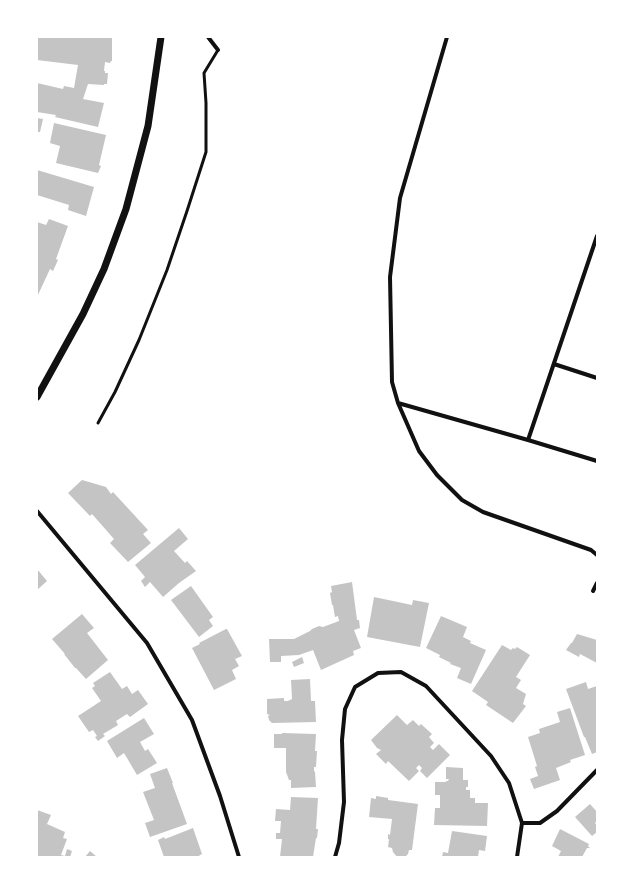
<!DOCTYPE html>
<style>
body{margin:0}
#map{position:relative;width:634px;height:894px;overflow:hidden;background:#fff;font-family:"PT Sans Narrow",sans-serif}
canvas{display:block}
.frame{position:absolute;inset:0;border:38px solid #fff;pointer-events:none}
</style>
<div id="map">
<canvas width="634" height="894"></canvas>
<div class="frame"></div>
</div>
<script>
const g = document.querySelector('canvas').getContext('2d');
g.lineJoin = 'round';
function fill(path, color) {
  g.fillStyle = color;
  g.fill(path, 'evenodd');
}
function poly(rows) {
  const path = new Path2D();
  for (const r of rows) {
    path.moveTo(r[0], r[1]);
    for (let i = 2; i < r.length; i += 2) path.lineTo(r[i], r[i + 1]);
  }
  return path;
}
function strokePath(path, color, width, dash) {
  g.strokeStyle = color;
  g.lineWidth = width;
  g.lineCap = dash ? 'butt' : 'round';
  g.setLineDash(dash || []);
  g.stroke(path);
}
fill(poly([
 [37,37,97,37,112,38,112,61,111,61,110,63,105,62,104,71,105,71,105,73,108,73,107,84,104,84,104,85,88,84,83,99,104,103,98,127,55,117,56,115,37,112,37,83,63,89,64,86,74,88,78,65,37,60],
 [37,118,43,119,40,132,37,132],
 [54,123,106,135,99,165,101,166,98,173,56,163,60,146,50,143],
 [37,170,94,187,86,216,68,210,69,205,37,195],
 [49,219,68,226,56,259,58,260,53,271,50,269,37,297,37,222,46,225],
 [82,480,106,487,111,494,113,492,148,530,143,534,151,543,128,562,110,543,114,539,92,514,90,516,68,493],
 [179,528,188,539,174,551,185,563,187,561,196,571,179,583,163,597,150,582,145,587,141,581,145,577,135,565],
 [37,569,47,581,37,590],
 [352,582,357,620,359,620,360,628,354,630,361,648,353,651,354,655,321,670,313,650,299,655,281,656,281,662,270,662,269,639,294,639,310,631,312,629,319,626,323,627,339,621,338,616,335,617,333,605,332,605,330,593,332,592,331,586],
 [191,586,213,617,209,620,213,626,199,637,171,600],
 [374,597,412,605,413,600,429,603,420,647,367,637],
 [82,614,94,628,87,633,108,660,86,679,76,668,75,668,64,654,65,654,52,639],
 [441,616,467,627,463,637,471,641,470,643,486,650,471,684,457,678,461,668,450,664,451,663,439,657,440,655,426,648],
 [226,629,227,629,242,656,235,659,239,666,232,670,236,679,214,690,192,648,200,644,199,643],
 [577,634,597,640,597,663,580,654,579,657,566,650,571,643,572,643],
 [502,645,511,650,513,648,515,649,517,647,530,655,516,677,521,680,516,688,526,694,523,704,526,706,513,723,486,705,488,702,472,691],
 [302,657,304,663,294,667,292,662],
 [110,672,122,689,127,686,132,694,138,690,148,704,130,717,127,714,116,721,118,725,103,734,105,736,98,741,95,737,97,736,93,730,89,732,78,716,101,701,92,688,95,686,93,683],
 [310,679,311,701,315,701,316,722,272,723,269,720,268,716,270,715,267,714,267,699,284,698,284,701,288,701,292,699,291,680],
 [586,682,588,689,597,686,597,752,592,754,585,737,584,737,566,689],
 [570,708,585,755,570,760,571,762,556,768,560,780,534,789,530,779,538,776,535,767,537,766,528,737,540,733,539,729,560,722,557,712],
 [397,715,407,725,413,720,419,726,421,724,432,734,429,737,434,743,430,747,433,750,439,744,450,755,427,778,420,771,422,768,419,765,416,768,419,771,409,781,388,761,386,764,376,754,381,750,377,748,371,740],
 [144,718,154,734,140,742,145,751,148,749,157,763,137,775,124,753,117,758,107,741],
 [282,733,316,734,315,751,317,751,316,767,314,767,314,771,315,772,316,787,291,788,291,780,289,780,286,772,286,748,274,748,274,734,282,734],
 [446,767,463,768,463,780,468,780,468,787,466,787,466,790,470,790,470,798,475,798,475,803,488,803,487,826,434,825,435,808,440,808,440,795,435,795,435,782,446,782,446,781,448,781,449,779,446,779],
 [167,768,173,783,172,783,187,824,150,837,145,823,154,820,143,792,155,788,150,774],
 [376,796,388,798,388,800,418,804,412,850,409,850,408,854,405,857,397,857,393,852,392,848,388,847,389,839,388,839,388,834,390,835,392,819,369,817,371,798,376,799],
 [291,797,318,798,316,829,318,829,317,838,316,838,313,857,280,857,282,839,276,839,276,833,280,833,281,821,275,821,276,809,290,810],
 [590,804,597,812,597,821,595,823,597,826,597,832,592,836,575,817],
 [37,810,51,815,47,824,65,832,63,838,67,839,61,855,65,856,67,849,72,851,70,857,37,857],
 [193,828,202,854,197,857,164,857,158,840,164,837,165,839],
 [560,829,589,844,588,846,590,848,587,848,582,857,558,857,561,851,552,846],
 [452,831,487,836,485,851,479,850,478,857,442,857,443,852,448,853],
 [90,851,97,857,85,857]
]), '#c4c4c4');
strokePath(poly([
 [98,423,115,392,139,340,167,270,187,211,206,152,206,103,204,73,218,50]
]), '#111', 3);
strokePath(poly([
 [208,37,218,50],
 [447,37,400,198,390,277,392,382,398,403,419,451,437,475,462,500,483,512,591,550,597,555],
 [554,364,597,378],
 [398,403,528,440,597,461],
 [528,440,597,236],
 [37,511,147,643,192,720,220,796,239,857],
 [593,591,597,583],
 [522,823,540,823,557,811,597,770],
 [335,857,339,843,344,802,342,740,345,709,355,687,378,673,401,672,426,686,491,756,509,783,522,823,517,857]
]), '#111', 4);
strokePath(poly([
 [37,397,83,314,104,269,126,209,148,126,161,37]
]), '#111', 7);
</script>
